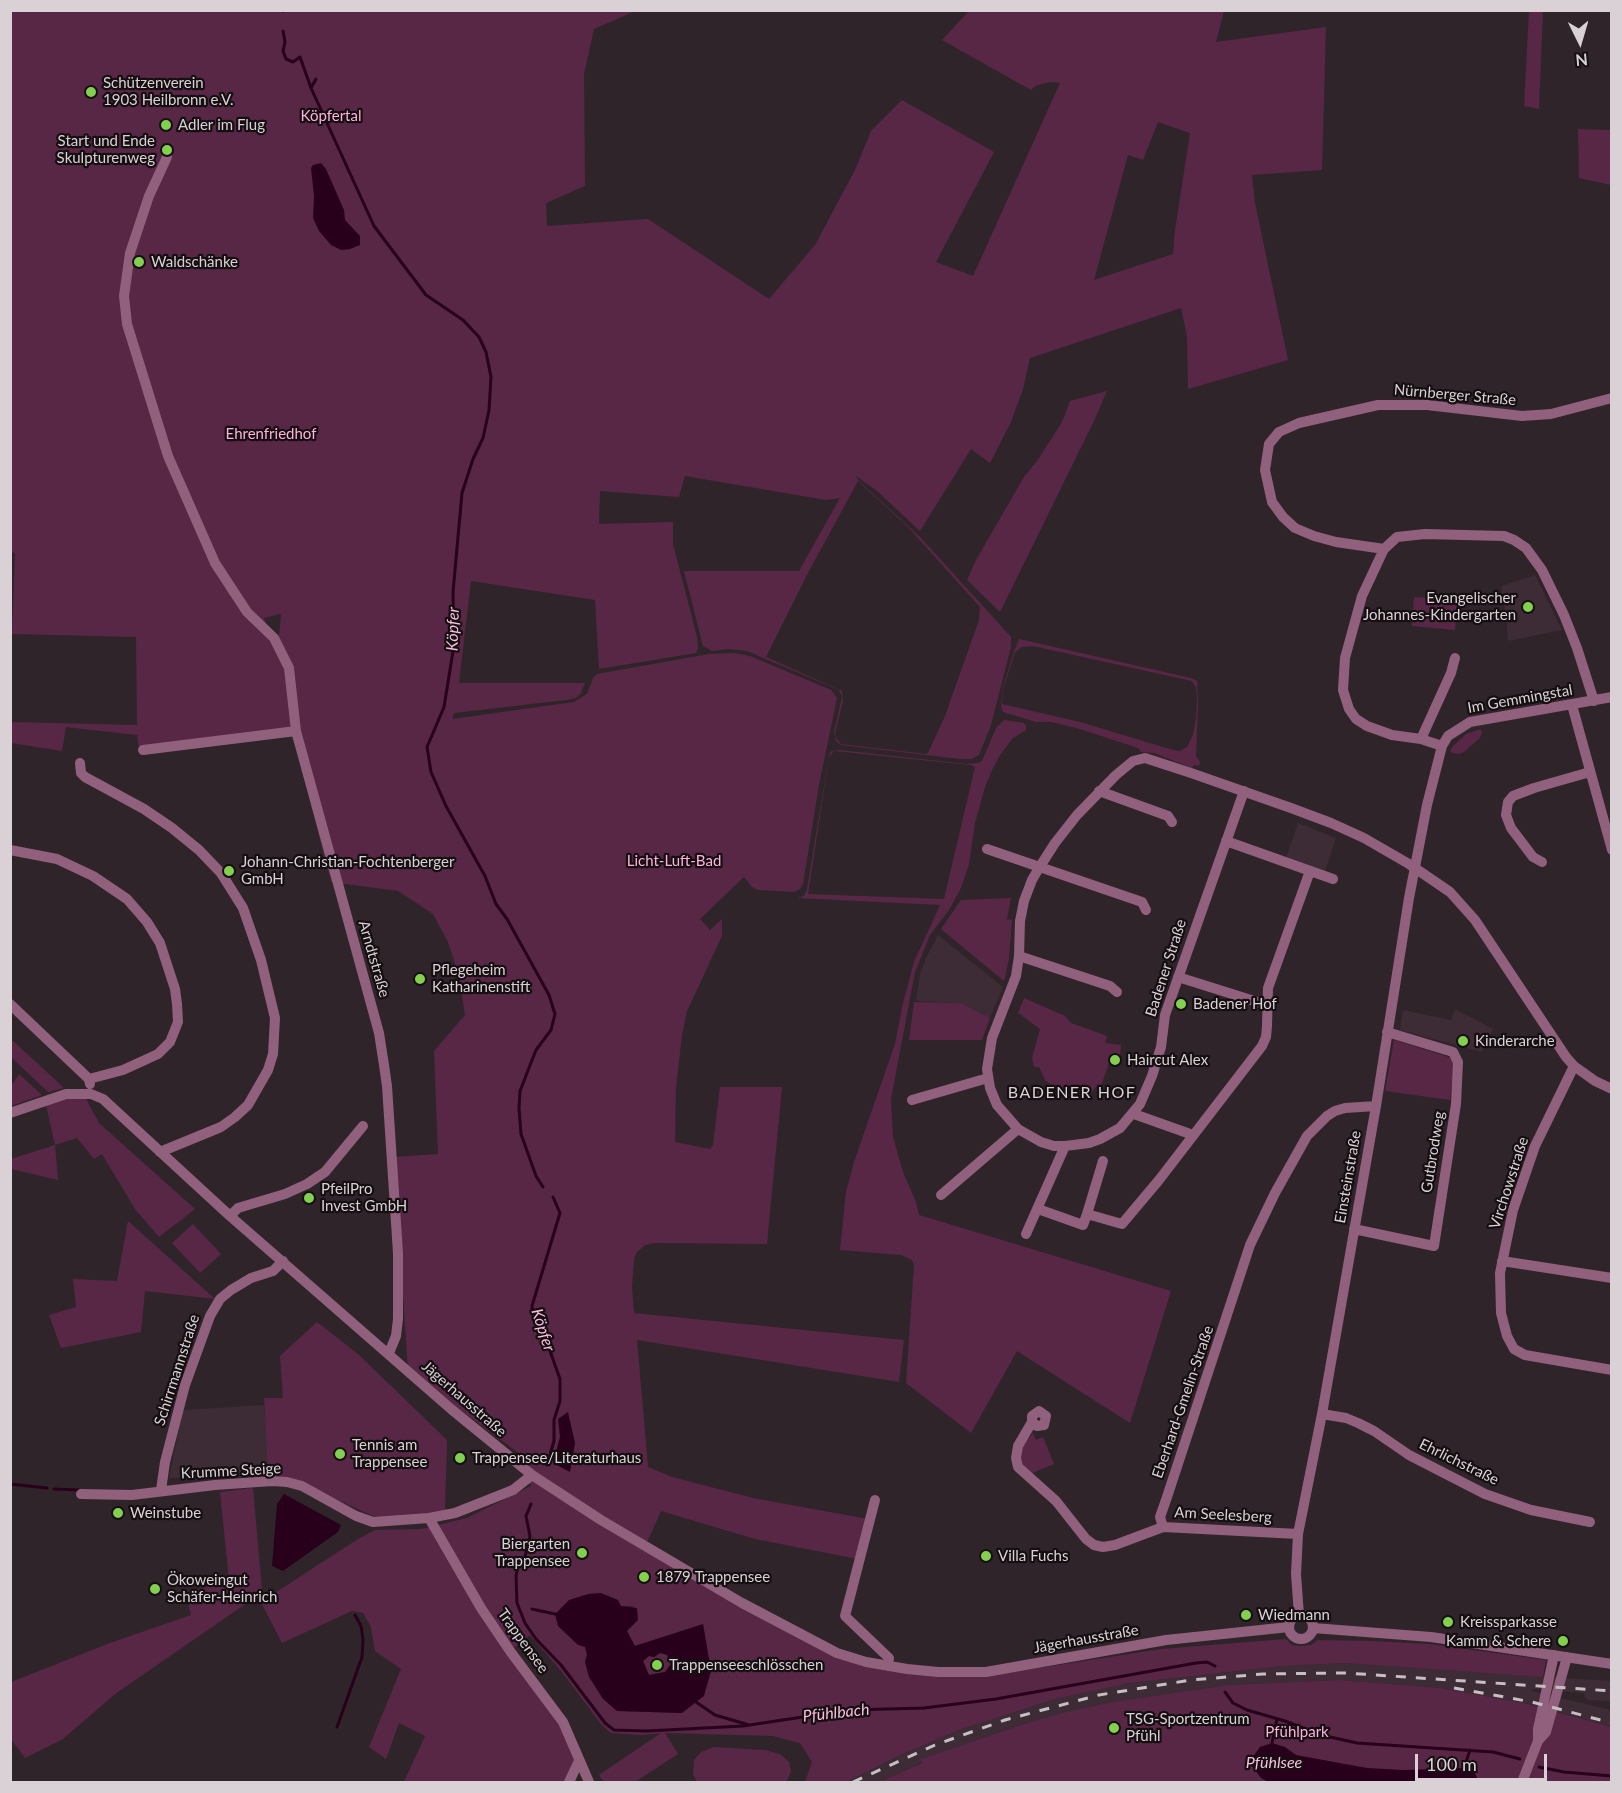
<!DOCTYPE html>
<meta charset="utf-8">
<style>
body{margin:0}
#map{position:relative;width:1622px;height:1793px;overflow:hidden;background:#30242b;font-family:Lato,sans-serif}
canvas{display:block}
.frame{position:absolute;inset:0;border:12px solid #d9d1d5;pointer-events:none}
.north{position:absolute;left:1550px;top:12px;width:60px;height:60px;-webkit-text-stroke:4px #150f12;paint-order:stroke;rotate:175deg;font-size:16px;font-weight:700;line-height:24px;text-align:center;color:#d9d1d5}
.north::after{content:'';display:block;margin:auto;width:21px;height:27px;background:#d9d1d5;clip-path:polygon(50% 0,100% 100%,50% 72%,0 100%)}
.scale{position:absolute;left:1415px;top:1754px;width:132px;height:27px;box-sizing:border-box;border:3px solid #d9d1d5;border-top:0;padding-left:8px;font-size:18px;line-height:21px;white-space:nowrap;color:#d9d1d5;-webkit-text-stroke:4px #150f12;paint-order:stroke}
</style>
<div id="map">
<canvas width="1622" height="1793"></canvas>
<div class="frame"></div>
<div class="north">N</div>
<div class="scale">100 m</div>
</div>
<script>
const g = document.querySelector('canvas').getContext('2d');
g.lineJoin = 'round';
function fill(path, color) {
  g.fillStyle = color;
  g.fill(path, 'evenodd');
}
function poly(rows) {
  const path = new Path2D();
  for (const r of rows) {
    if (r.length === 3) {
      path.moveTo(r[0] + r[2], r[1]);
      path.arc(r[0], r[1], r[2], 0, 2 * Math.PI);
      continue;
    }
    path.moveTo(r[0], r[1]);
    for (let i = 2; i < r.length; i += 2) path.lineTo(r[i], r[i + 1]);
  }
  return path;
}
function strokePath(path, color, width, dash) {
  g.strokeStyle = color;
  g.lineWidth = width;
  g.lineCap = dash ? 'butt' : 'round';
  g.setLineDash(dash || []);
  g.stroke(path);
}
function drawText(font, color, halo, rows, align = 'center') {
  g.font = font + ' Lato,sans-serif';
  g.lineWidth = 4.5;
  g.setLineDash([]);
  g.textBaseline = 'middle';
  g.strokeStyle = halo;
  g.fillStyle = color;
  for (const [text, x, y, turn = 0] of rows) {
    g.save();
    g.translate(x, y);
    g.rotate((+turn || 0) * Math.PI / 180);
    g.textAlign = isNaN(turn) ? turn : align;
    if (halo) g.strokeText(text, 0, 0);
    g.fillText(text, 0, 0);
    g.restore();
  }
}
fill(poly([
 [1535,575,1562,630,1508,641,1507,622,1501,586],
 [1298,823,1336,838,1325,871,1286,858],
 [938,935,1003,987,990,1018,961,1003,916,1001,920,974,926,958],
 [1455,1009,1493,1029,1482,1052,1400,1030,1403,1010,1451,1020],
 [264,1405,269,1473,169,1478,183,1410],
 [1344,1663,1611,1681,1611,1701,1589,1700,1585,1698,1584,1693,1533,1689,1532,1691,1611,1710,1611,1727,1524,1703,1440,1688,1340,1680,1228,1685,1118,1701,1033,1721,922,1759,923,1762,879,1782,846,1782,898,1756,959,1730,1055,1699,1103,1688,1145,1681,1283,1666]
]), '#3d2b35');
fill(poly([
 [10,11,635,11,594,29,584,74,585,186,546,203,547,226,648,219,769,299,815,245,855,170,871,131,902,100,994,152,936,262,973,276,1060,83,1050,82,1035,86,1031,90,942,40,969,11,1224,11,1216,42,1326,27,1322,170,1252,175,1255,203,1288,360,1188,389,1187,336,1181,308,1030,358,1023,389,1011,422,990,463,971,449,920,531,876,490,856,476,858,480,921,538,1011,637,1011,647,991,725,979,755,971,759,960,759,841,745,836,741,834,732,842,697,839,690,747,651,729,649,712,651,703,646,684,571,799,571,840,498,826,500,685,476,679,497,600,491,599,524,673,522,673,544,697,637,698,648,696,653,599,669,595,600,471,581,459,683,585,683,581,693,576,698,566,700,454,713,452,719,574,702,587,694,593,678,597,674,709,654,735,653,750,656,831,690,837,698,819,785,803,884,800,889,794,892,758,890,752,887,744,877,700,919,710,930,722,919,722,936,687,1011,682,1035,676,1087,675,1142,710,1149,713,1145,720,1087,782,1087,767,1244,655,1243,645,1245,636,1253,634,1260,632,1287,634,1313,904,1340,899,1382,637,1340,648,1467,672,1477,753,1498,868,1519,858,1559,755,1539,661,1511,644,1549,840,1658,865,1667,909,1674,981,1677,1161,1649,1286,1639,1292,1645,1300,1646,1311,1645,1318,1640,1373,1641,1429,1644,1546,1660,1543,1677,1344,1663,1283,1666,1130,1683,1055,1699,959,1730,898,1756,846,1782,805,1782,812,1762,800,1743,773,1736,665,1733,678,1754,635,1782,604,1782,599,1775,661,1733,642,1735,611,1733,601,1724,562,1672,530,1635,510,1651,556,1711,584,1766,571,1782,404,1782,425,1736,399,1723,386,1759,369,1747,401,1669,375,1651,371,1627,363,1613,352,1611,282,1643,261,1602,358,1539,375,1530,421,1529,467,1518,531,1486,524,1457,408,1371,394,1157,438,1154,434,1051,465,1015,459,976,448,942,433,914,398,891,331,882,293,735,140,755,137,735,66,727,62,751,11,743,11,722,137,725,136,637,12,634,15,553,10,552],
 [1158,122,1190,133,1175,230,1173,254,1094,280,1128,155,1143,160],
 [858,481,909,528,980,607,979,620,945,716,928,753,926,754,841,744,836,738,835,733,843,701,842,691,766,657,809,571],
 [280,614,281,615,278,646,270,634,264,618],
 [620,1606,633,1606,627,1631,634,1646,703,1625,711,1671,682,1713,617,1711,585,1662,587,1655,585,1646],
 [1529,11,1543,11,1539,109,1524,106],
 [1578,129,1611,130,1611,185,1579,178],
 [1107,391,1093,423,1000,612,967,580,976,560,1024,477,1037,461,1062,422,1070,401],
 [1414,597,1458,599,1455,630,1412,626],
 [1019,639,1191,678,1197,681,1198,706,1196,756,1200,762,1199,766,1194,765,1192,768,1154,753,1141,752,1138,748,1080,729,1052,722,1036,722,1003,712,1001,706,1003,688,1014,651],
 [1033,646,1192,681,1196,687,1197,700,1196,719,1193,735,1187,747,1180,751,1173,750,1080,722,1002,704,1003,690,1015,652,1022,647],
 [1004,720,1024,723,1026,726,1026,730,1013,738,1000,755,992,770,985,787,975,823,969,864,961,888,949,910,930,935,915,972,891,1099,893,1137,903,1172,916,1202,919,1215,1171,1291,1130,1423,1017,1351,971,1433,906,1383,914,1265,912,1260,901,1255,840,1250,846,1192,854,1162,895,1044,903,1003,914,962,940,905,797,898,804,896,807,889,829,756,831,751,839,750,967,764,977,763,982,761,996,728],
 [834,751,970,765,975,767,944,899,808,894,829,757],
 [1481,729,1482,732,1480,738,1464,752,1458,754,1450,752,1453,746,1466,734],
 [1011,898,1007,919,1012,920,1009,959,1004,981,941,929,961,900],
 [1024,998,1065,1016,1071,1023,1107,1036,1105,1043,1121,1045,1120,1056,1112,1055,1101,1086,1098,1084,1092,1092,1084,1096,1082,1092,1074,1094,1058,1091,1045,1080,1039,1067,1034,1067,1032,1058,1040,1029,1018,1013],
 [914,1002,961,1003,990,1018,982,1040,909,1040],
 [11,1039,64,1088,48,1092,11,1057],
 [1394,1040,1455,1059,1450,1100,1385,1091],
 [19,1074,42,1095,11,1106,11,1086],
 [85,1097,99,1123,195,1209,159,1237,135,1209,102,1154,94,1159,77,1138,55,1145,58,1180,11,1169,11,1159,55,1145,46,1105,65,1098],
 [128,1221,215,1299,145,1291,141,1332,61,1348,49,1315,76,1307,73,1279,117,1281],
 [193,1224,221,1254,200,1273,172,1243],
 [317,1322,358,1354,447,1440,445,1510,431,1514,378,1518,288,1478,268,1473,264,1398,283,1398,280,1356],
 [1033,1433,1036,1440,1043,1437,1054,1464,1030,1474,1024,1469,1020,1457,1023,1446],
 [253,1488,262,1590,257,1596,115,1694,63,1739,25,1758,11,1739,11,1682,110,1643,191,1615,186,1593,229,1580,220,1492],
 [660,1653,667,1654,671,1664,665,1672,649,1675,643,1661,649,1656,654,1657],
 [1340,1680,1440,1688,1479,1695,1524,1703,1611,1727,1611,1782,879,1782,922,1763,921,1759,1033,1721,1071,1711,1118,1701,1228,1685],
 [714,1747,765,1750,780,1754,789,1762,791,1772,786,1782,697,1782,693,1774,694,1760,701,1752]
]), '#582745');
fill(poly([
 [321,163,326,169,344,210,345,220,360,236,360,245,350,249,341,250,331,245,319,231,313,218,314,196,311,168,313,165],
 [568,1412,575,1443,570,1472,553,1463,560,1437,558,1419],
 [284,1494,341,1525,338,1532,283,1571,272,1566,277,1504],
 [601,1593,618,1600,621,1606,637,1608,638,1620,627,1631,635,1646,703,1624,711,1671,704,1696,682,1713,617,1711,603,1699,589,1677,585,1662,587,1655,585,1647,578,1645,558,1626,555,1614,569,1600,588,1594],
 [660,1653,667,1655,671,1664,665,1672,649,1675,643,1661,649,1656,654,1657],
 [1272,1743,1285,1747,1296,1755,1367,1768,1403,1770,1464,1768,1474,1771,1479,1782,1268,1782,1261,1778,1251,1765,1252,1758,1260,1747]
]), '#29001b');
strokePath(poly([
 [283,11,283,10],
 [283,31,285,42,283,51,286,59,293,62,300,57,311,88,374,226,426,295,463,320,479,337,486,352,491,377,489,410,483,438,473,459,462,493,453,592,454,645,444,707,427,747,431,772,446,806,485,876,496,904,507,919,549,995,555,1014,551,1030,536,1050,520,1091,519,1108,521,1134,536,1176,543,1187],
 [311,88,316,79],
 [547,1465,554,1441,554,1420,560,1401,560,1379,545,1337,533,1316,532,1306,560,1213,553,1197],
 [10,1484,47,1488],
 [54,1489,79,1490],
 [517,1603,525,1623,536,1639,561,1665,605,1723,614,1730,647,1731,743,1726,849,1710,924,1708,996,1699,1196,1663,1207,1662,1215,1666],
 [517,1603,516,1576,518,1566,525,1556,528,1546,530,1536,526,1516,531,1504],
 [532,1609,555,1614],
 [1225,1692,1233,1703,1247,1710,1285,1721,1321,1735,1357,1743,1493,1752,1520,1759],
 [696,1702,715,1715,749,1725],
 [337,1727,362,1657,363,1639,361,1626,355,1615],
 [1272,1743,1277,1719],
 [1539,1767,1564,1772,1612,1776],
 [1464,1768,1470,1750]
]), '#29001b', 3);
strokePath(poly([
 [167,157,149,196,130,253,124,296,127,324,168,456,215,563,247,612,274,638,289,668,296,731,379,1033,384,1065,387,1086,398,1253,398,1319,396,1336,389,1353],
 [1384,549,1336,542,1314,536,1295,528,1283,517,1272,502,1265,470,1269,444,1279,432,1299,423,1378,405,1427,405,1522,416,1551,414,1612,398],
 [1572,705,1612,850],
 [1421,739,1451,673,1455,658],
 [1442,746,1421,739,1392,735,1367,726,1356,719,1349,709,1343,690,1345,658,1362,596,1384,549,1397,537,1425,534,1504,536,1514,540,1526,548,1542,570,1564,615,1577,648,1594,701],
 [143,750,296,731],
 [80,763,81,773,85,777,144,809,172,828,199,850,221,873,243,908,261,960,275,1018,273,1054,268,1070,248,1105,235,1117,221,1127,160,1152],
 [1099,791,1168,816,1172,822],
 [1244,791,1165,1015,1161,1047,1152,1076,1140,1104,1120,1128,1100,1139,1089,1143,1065,1146,1054,1146,1041,1142,1018,1129,997,1105,990,1088,987,1069,992,1038,1016,976,1019,956,1020,921,1024,901,1032,880,1039,868,1055,843,1077,815,1116,775,1133,761,1145,758,1191,773,1291,808,1331,823,1364,838,1409,864,1450,892,1475,920,1566,1057,1574,1066,1595,1081,1612,1089],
 [1226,841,1333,879],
 [987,849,1142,902,1146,910],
 [10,850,57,859,93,876,127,899,147,922,160,943,175,989,177,1004,178,1022,170,1042,158,1054,123,1070,89,1079],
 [1542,862,1533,857,1511,828,1506,815,1508,802,1513,796,1534,788,1590,772],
 [1019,956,1110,986,1117,992],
 [1178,977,1267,1005],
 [10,1004,89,1079,90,1084],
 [1574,1066,1535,1146,1513,1210,1500,1273,1501,1313,1507,1336,1514,1349,1525,1355,1612,1370],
 [912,1100,988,1078],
 [10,1113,66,1094,91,1094,103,1099,230,1216,451,1409,532,1475,601,1520,742,1603,837,1653,866,1662,907,1669,938,1672,986,1672,1166,1640,1289,1627],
 [1134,1114,1193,1135],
 [941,1195,1018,1129],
 [1038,1209,1083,1225,1087,1214,1122,1224,1159,1180,1262,1046,1266,1037,1267,1026,1268,988,1310,871],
 [1087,1214,1103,1161],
 [230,1216,238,1208,285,1194,307,1184,325,1172,363,1126],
 [1354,1229,1434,1246,1456,1104,1458,1062,1453,1052,1387,1032],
 [1026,1234,1065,1146],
 [1502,1261,1612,1278],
 [1322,1414,1346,1418,1358,1423,1374,1431,1409,1455,1485,1494,1531,1510,1590,1522],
 [1032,1422,1037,1426,1044,1425,1046,1416,1039,1411,1032,1416,1032,1422,1018,1446,1016,1458,1018,1467,1056,1501,1086,1539,1094,1545,1103,1547,1115,1545,1163,1527,1298,1534],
 [161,1490,165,1462,185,1385,210,1316,220,1299,231,1290,251,1278,273,1271,283,1261],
 [81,1494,132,1495,215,1485,272,1481,287,1482,302,1486,356,1516,373,1522,429,1518,455,1513,513,1490,532,1475],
 [875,1500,845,1616,889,1658,888,1666],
 [429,1518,481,1608,510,1651,563,1722,589,1782],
 [1163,1527,1160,1517,1167,1497,1250,1245,1275,1193,1307,1136,1327,1116,1335,1111,1345,1108,1376,1106],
 [1299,1615,1296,1574,1298,1534,1322,1414,1376,1106,1409,898,1427,805,1442,746,1448,736,1470,722,1612,697],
 [1301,1627,12],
 [1313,1628,1431,1637,1612,1664],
 [1538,1741,1538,1729,1554,1655],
 [569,1782,579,1761],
 [1522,1782,1538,1741,1546,1732,1567,1657]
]), '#91607c', 10);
strokePath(poly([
 [1454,1688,1532,1702,1612,1723],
 [853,1782,935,1745,1005,1720,1099,1695,1191,1680,1263,1674,1346,1673,1612,1691]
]), '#c6bec2', 3, [10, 10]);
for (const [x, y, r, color] of [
 [91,92,6,"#83d04f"],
 [166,125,6,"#83d04f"],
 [167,150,6,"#83d04f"],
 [139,262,6,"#83d04f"],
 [1528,607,6,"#83d04f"],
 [229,871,6,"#83d04f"],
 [420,979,6,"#83d04f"],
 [1181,1004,6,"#83d04f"],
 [1463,1041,6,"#83d04f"],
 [1115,1060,6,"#83d04f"],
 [309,1198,6,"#83d04f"],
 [340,1454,6,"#83d04f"],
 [460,1458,6,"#83d04f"],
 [118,1513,6,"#83d04f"],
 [582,1553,6,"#83d04f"],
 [986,1556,6,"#83d04f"],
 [644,1577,6,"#83d04f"],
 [155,1589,6,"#83d04f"],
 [1246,1615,6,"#83d04f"],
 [1448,1622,6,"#83d04f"],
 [1563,1641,6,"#83d04f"],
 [657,1665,6,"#83d04f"],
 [1114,1728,6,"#83d04f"]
]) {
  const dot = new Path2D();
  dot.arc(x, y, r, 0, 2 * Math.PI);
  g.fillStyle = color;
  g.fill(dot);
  strokePath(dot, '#150f12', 2);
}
drawText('15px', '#d9d1d5', '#150f12', [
 ["Schützenverein",103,83],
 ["1903 Heilbronn e.V.",103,100],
 ["Adler im Flug",178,125],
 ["Start und Ende",155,141,"right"],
 ["Skulpturenweg",155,158,"right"],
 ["Waldschänke",151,262],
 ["Evangelischer",1516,598,"right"],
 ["Johannes-Kindergarten",1516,615,"right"],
 ["Johann-Christian-Fochtenberger",241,862],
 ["GmbH",241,879],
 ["Pflegeheim",432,970],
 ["Katharinenstift",432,987],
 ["Badener Hof",1193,1004],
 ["Kinderarche",1475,1041],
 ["Haircut Alex",1127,1060],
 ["PfeilPro",321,1189],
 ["Invest GmbH",321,1206],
 ["Tennis am",352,1445],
 ["Trappensee",352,1462],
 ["Trappensee/Literaturhaus",472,1458],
 ["Weinstube",130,1513],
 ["Biergarten",570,1544,"right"],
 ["Trappensee",570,1561,"right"],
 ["Villa Fuchs",998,1556],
 ["1879 Trappensee",656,1577],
 ["Ökoweingut",167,1580],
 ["Schäfer-Heinrich",167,1597],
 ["Wiedmann",1258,1615],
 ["Kreissparkasse",1460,1622],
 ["Kamm & Schere",1551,1641,"right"],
 ["Trappenseeschlösschen",669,1665],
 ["TSG-Sportzentrum",1126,1719],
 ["Pfühl",1126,1736]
], 'left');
drawText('15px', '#ffb0dc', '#150f12', [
 ["Köpfertal",331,116],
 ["Ehrenfriedhof",271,434],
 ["Licht-Luft-Bad",674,861],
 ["Pfühlpark",1297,1732]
]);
drawText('15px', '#d9d1d5', '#150f12', [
 ["Nürnberger Straße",1455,395,5],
 ["Im Gemmingstal",1520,699,-10],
 ["Arndtstraße",374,959,74],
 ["Badener Straße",1166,968,-72],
 ["Gutbrodweg",1433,1152,-81],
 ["Einsteinstraße",1348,1177,-80],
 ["Virchowstraße",1509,1183,-72],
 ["Schirrmannstraße",177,1370,-72],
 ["Jägerhausstraße",464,1399,41],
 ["Eberhard-Gmelin-Straße",1183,1402,-71],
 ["Ehrlichstraße",1459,1462,26],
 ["Krumme Steige",231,1471,-3],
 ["Am Seelesberg",1223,1515,3],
 ["Jägerhausstraße",1086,1639,-10],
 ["Trappensee",523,1641,54]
]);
drawText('italic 16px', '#fabedf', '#150f12', [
 ["Köpfer",453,629,-88],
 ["Köpfer",543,1330,72],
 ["Pfühlbach",836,1713,-6],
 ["Pfühlsee",1274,1763]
]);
g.letterSpacing = '1.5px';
drawText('16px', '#d9d1d5', '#150f12', [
 ["BADENER HOF",1072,1093]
]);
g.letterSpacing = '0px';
</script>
